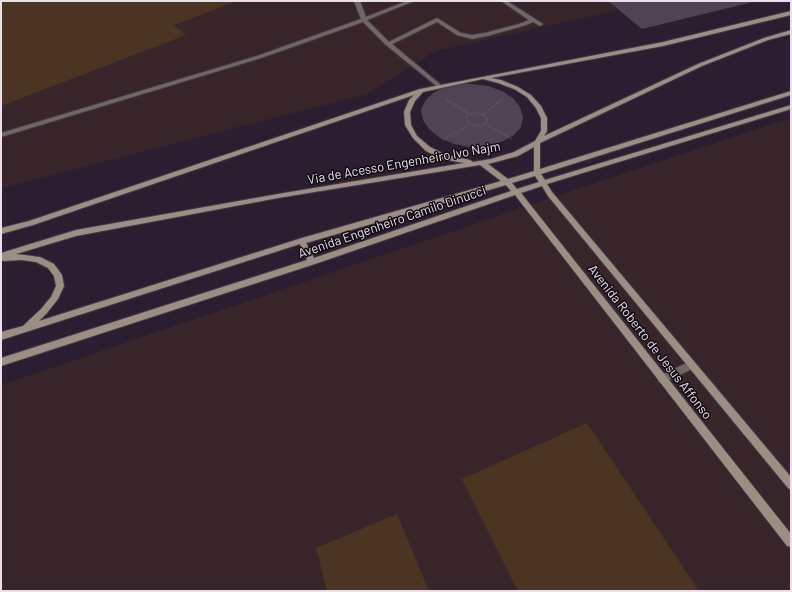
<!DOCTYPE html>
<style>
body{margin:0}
#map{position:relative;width:792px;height:592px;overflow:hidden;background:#2b1e30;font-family:Barlow,sans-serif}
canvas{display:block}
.frame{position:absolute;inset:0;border:2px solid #e9e0ec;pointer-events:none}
</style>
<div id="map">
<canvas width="792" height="592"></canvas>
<div class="frame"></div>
</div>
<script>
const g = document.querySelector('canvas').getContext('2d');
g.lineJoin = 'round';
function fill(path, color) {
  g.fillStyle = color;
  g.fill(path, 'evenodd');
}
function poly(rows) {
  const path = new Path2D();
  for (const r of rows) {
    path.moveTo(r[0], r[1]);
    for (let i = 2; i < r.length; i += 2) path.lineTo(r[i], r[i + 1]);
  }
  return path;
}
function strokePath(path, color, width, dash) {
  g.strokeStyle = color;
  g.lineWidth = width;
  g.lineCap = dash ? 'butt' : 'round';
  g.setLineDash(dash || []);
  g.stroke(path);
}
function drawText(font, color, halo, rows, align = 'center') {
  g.font = font + ' Barlow,sans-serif';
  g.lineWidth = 3;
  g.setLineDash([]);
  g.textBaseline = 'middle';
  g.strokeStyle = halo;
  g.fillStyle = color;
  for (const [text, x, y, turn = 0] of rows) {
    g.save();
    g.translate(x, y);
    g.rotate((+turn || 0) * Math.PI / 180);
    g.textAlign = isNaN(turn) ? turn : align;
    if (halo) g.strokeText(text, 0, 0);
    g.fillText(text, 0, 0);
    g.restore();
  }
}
fill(poly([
 [1,1,607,1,618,10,436,51,367,94,1,188],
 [791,118,791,591,1,591,1,385,571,191]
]), '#382529');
fill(poly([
 [608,1,757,1,642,29],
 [459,84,473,84,488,86,502,91,513,98,520,107,523,117,521,127,513,136,501,142,486,146,470,147,454,144,440,138,429,129,423,120,421,110,425,101,433,93,445,87]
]), '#4f4454');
fill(poly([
 [1,1,231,1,232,3,174,25,186,35,1,106],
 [587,423,699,591,518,591,462,479],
 [397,514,429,591,327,591,316,548]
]), '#4b3421');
const lane = poly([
 [354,1,360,1,366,17,407,1,414,1,367,20,389,42,437,18,461,33,472,35,485,33,519,24,529,20,501,1,507,1,543,24,540,26,533,22,523,26,487,36,472,39,457,35,437,22,392,44,441,85,441,87,439,88,386,45,363,22,261,58,1,137,1,133,257,56,361,19,354,1]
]);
const street = poly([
 [691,361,694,362,695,365,694,368,665,382,662,383,659,382,658,379,659,376,691,361]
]);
const secondary = poly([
 [791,11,791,15,663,46,491,78,501,80,518,87,531,95,541,106,547,118,547,131,544,136,698,64,764,38,791,30,791,34,768,40,702,66,540,143,540,169,791,91,791,95,541,174,545,180,791,105,791,109,547,184,552,192,791,477,791,490,788,488,548,196,542,186,521,193,791,534,791,547,787,546,515,195,315,264,1,366,1,358,307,260,300,244,1,340,1,332,23,326,41,309,51,297,56,286,54,276,48,268,36,262,21,260,4,261,1,260,1,253,76,230,278,194,464,163,442,159,426,151,413,138,405,125,404,112,409,100,414,95,33,225,1,234,1,228,29,221,420,89,663,42,791,11],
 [483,79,498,83,514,89,527,97,536,108,541,118,541,131,535,141,514,152,491,159,473,162,470,160,446,155,430,147,417,136,411,125,410,112,415,101,423,92,483,79],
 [534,147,534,171,508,179,488,164,518,156,534,147],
 [480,165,501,181,302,238,39,321,47,313,58,299,64,286,62,275,54,264,40,257,16,254,76,236,278,198,480,165],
 [535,176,539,182,517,189,512,183,535,176],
 [506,185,511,191,314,258,306,243,506,185]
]);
strokePath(lane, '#46394a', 2);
strokePath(street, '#46394a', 2);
strokePath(secondary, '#46394a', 2);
strokePath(poly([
 [447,100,470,114],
 [475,113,486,116,487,122,480,126,470,124,466,120,467,116,475,113],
 [483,115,503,98],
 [485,124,513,140],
 [443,140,470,124]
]), '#766b7a', 2, [0.5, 2]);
fill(lane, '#706860');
fill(street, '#706860');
fill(secondary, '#9c8e82');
drawText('13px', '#e9e0ec', '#100b12', [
 ["Via de Acesso Engenheiro Ivo Najm",404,163,-10],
 ["Avenida Engenheiro Camilo Dinucci",392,222,-19],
 ["Avenida Roberto de Jesus Affonso",650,342,52]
]);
</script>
